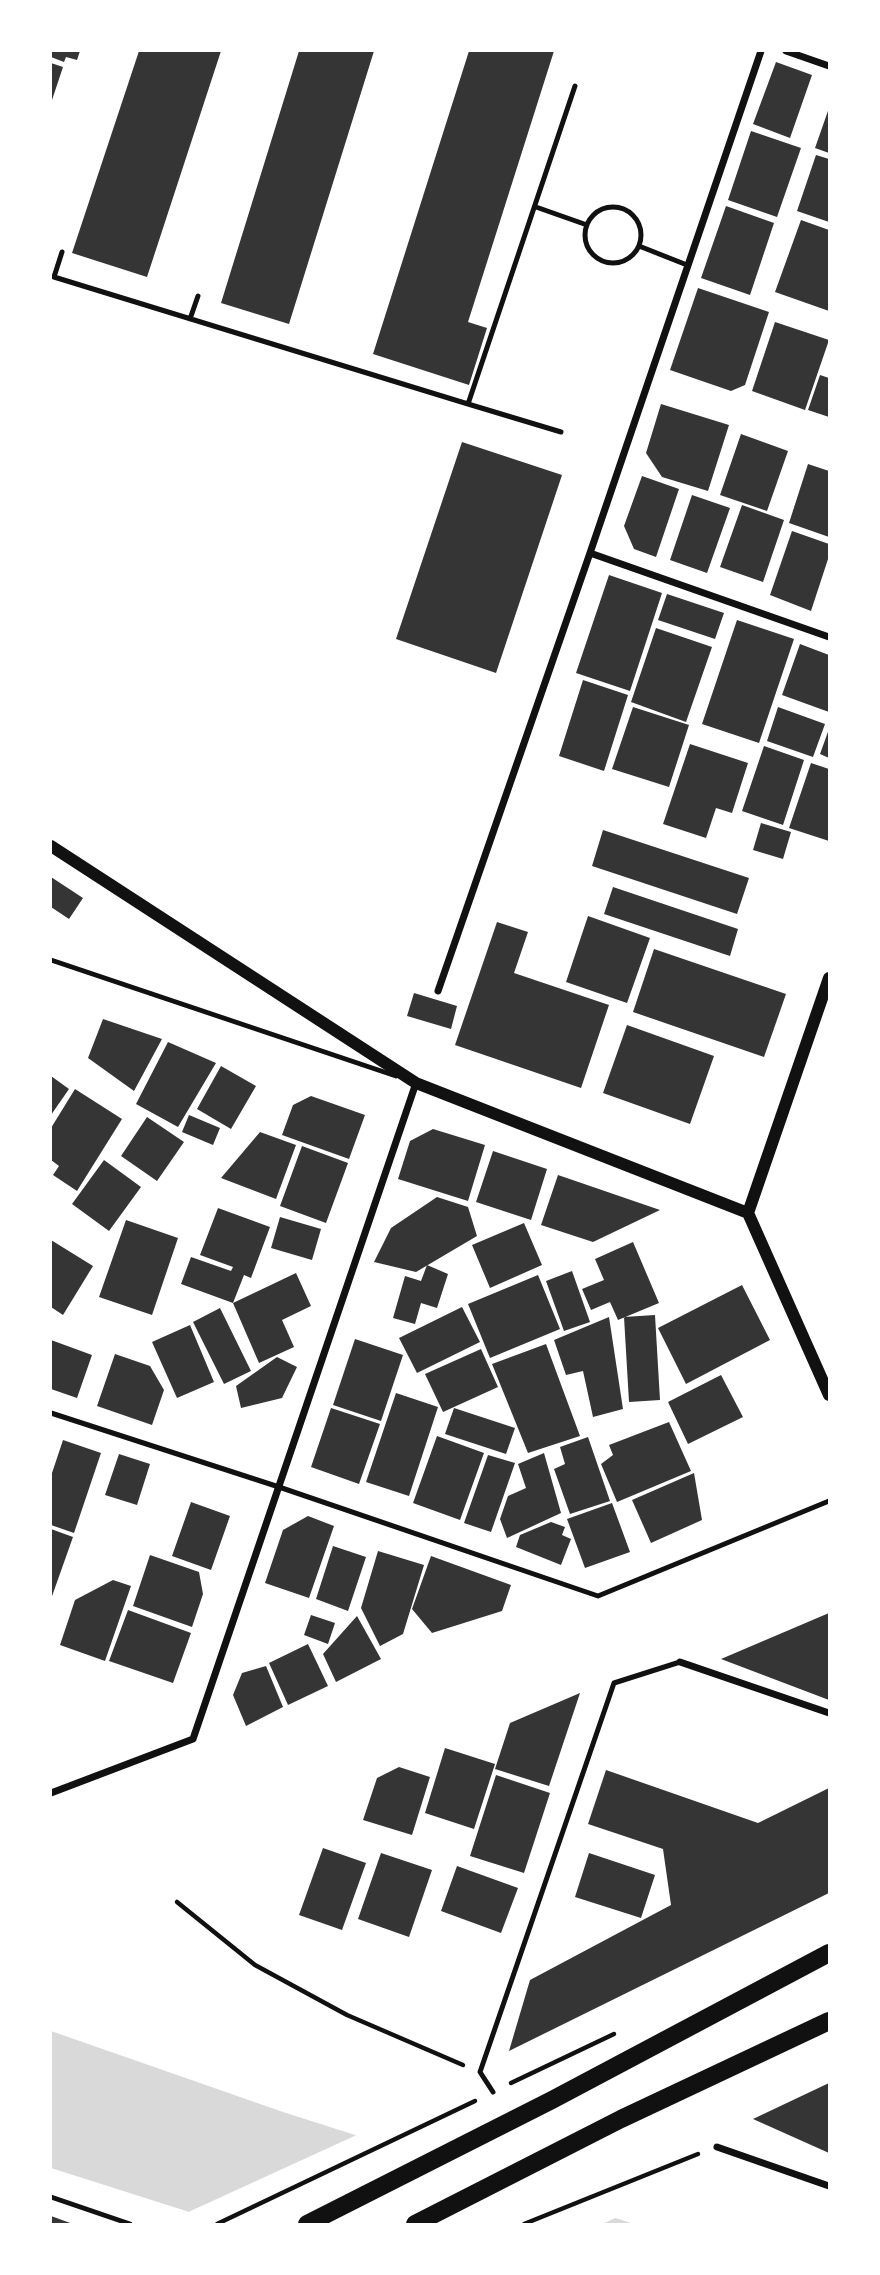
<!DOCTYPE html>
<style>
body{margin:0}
#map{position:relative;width:880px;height:2275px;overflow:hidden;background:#fff;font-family:"Noto Serif",serif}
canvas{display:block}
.frame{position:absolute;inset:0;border:52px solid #fff;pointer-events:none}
</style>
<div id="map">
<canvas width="880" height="2275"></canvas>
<div class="frame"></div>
</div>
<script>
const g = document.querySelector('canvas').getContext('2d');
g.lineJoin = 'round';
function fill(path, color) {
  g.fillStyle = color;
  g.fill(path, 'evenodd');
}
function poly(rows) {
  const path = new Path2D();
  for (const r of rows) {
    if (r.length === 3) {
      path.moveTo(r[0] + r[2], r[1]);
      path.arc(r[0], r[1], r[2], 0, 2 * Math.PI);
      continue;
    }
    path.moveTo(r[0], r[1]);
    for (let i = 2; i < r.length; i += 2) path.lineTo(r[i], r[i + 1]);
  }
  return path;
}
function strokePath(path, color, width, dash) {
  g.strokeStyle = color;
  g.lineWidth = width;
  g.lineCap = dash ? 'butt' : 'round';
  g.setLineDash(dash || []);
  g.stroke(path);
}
fill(poly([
 [51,2031,283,2112,634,2224,227,2224,51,2168]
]), '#d9d9d9');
fill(poly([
 [361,2133,620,2216,602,2224,216,2224,184,2214]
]), '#fff');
fill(poly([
 [51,51,80,51,77,60,66,57,64,62,51,57],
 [139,51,221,51,147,277,72,253],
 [299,51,374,51,289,324,221,303],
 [469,51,554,51,468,322,487,328,469,385,373,354],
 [776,62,812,75,790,138,753,124],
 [51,63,63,67,51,103],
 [829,108,829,153,815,148],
 [751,131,801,148,777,217,728,200],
 [816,155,829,159,829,222,797,211],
 [726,206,774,223,750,295,701,278],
 [801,220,829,230,829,311,775,292],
 [698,288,769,312,745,385,731,391,670,370],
 [775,322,829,340,805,410,752,391],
 [820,375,829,378,829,417,808,410],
 [661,404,729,425,708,491,662,477,646,453],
 [741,434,788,451,767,511,720,495],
 [462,442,562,475,496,673,396,639],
 [808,464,829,471,829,537,789,523],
 [642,476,679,489,656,557,634,549,624,526],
 [692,495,730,508,707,573,670,560],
 [742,505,784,520,763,582,720,567],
 [792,531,829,544,829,556,811,611,770,595],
 [609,575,662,593,630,691,576,673],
 [667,594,724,613,715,639,658,620],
 [737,620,794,639,759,743,702,724],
 [656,628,712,647,686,722,631,702],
 [800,644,829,655,829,712,782,695],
 [583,680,628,695,604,771,559,756],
 [633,707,689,725,669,787,612,769],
 [778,707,825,724,813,757,767,741],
 [829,729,829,758,820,754],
 [690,744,748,763,732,813,716,808,706,838,663,824],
 [764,746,804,760,783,825,742,811],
 [811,763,829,769,829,841,789,828],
 [761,823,791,832,783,859,753,850],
 [603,830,749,878,737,914,592,866],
 [51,877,83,898,69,919,51,907],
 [613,887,738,929,730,956,604,914],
 [588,916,650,938,627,1003,566,982],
 [497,922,528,932,514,973,609,1005,581,1088,455,1045],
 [654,949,786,994,764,1057,633,1012],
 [414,993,457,1006,451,1029,407,1016],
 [103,1019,162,1039,134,1091,88,1058],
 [627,1025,714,1056,690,1124,603,1093],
 [168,1042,216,1063,178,1127,136,1104],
 [221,1066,256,1086,231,1129,197,1109],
 [51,1076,69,1089,51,1115],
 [75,1089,122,1119,77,1191,53,1175,59,1166,51,1160,51,1128],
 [311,1096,365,1115,349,1159,282,1135,293,1105],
 [189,1115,220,1128,213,1145,182,1132],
 [147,1117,184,1142,157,1181,121,1156],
 [433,1129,485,1145,468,1201,398,1179,410,1141],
 [260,1132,296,1145,276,1199,221,1178],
 [302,1146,348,1163,326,1223,280,1206],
 [493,1151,547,1169,531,1220,476,1202],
 [104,1160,141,1187,109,1231,72,1204],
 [558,1175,660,1210,593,1242,541,1225],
 [437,1197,468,1207,477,1236,416,1272,374,1262,391,1228],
 [218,1208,270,1227,251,1278,244,1275,233,1303,296,1273,311,1306,282,1320,294,1347,259,1363,233,1303,181,1284,191,1257,231,1271,233,1267,200,1255],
 [280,1217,321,1229,312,1260,271,1248],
 [126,1220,178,1238,152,1315,99,1297],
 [524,1223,542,1265,490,1288,472,1245],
 [51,1240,93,1266,63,1315,51,1307],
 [633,1242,659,1303,618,1320,610,1302,591,1310,582,1289,604,1280,595,1259],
 [427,1265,448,1274,437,1308,421,1303,415,1324,393,1318,405,1276,421,1281],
 [572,1271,590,1322,564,1331,546,1281],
 [538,1275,560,1329,490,1358,468,1304],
 [742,1285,770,1340,686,1384,658,1328],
 [462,1307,480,1342,417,1373,399,1338],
 [220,1308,251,1371,224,1384,193,1322],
 [655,1315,660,1400,629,1402,624,1317],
 [609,1317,623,1409,593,1417,583,1371,566,1375,554,1340],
 [190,1325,214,1382,177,1398,152,1342],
 [355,1339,403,1355,381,1421,333,1405],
 [51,1340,92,1355,77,1398,51,1389],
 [546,1344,580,1436,528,1453,492,1364],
 [481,1349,498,1387,443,1412,425,1374],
 [115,1354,150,1366,164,1390,152,1425,97,1406],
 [277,1357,297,1367,282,1398,241,1408,236,1386],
 [721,1375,743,1417,688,1444,668,1402],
 [396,1393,438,1407,409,1496,366,1482],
 [331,1408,380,1424,359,1484,311,1467],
 [454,1408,515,1428,506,1454,445,1434],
 [669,1422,691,1471,617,1502,601,1464,613,1455,609,1445],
 [437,1436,484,1453,460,1520,413,1503],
 [588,1437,610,1501,570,1514,554,1469,565,1464,560,1447],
 [63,1440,101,1453,74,1533,51,1525,51,1476],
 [544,1453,561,1513,507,1538,500,1519,508,1496,526,1488,518,1464],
 [119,1454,150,1464,137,1505,105,1495],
 [488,1455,515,1463,491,1532,464,1523],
 [694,1473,702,1520,651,1543,632,1500],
 [191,1502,230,1516,211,1570,172,1556],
 [612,1503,630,1552,585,1568,567,1519],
 [308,1516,334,1526,309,1598,265,1583,283,1530],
 [551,1522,565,1527,562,1535,571,1539,561,1565,516,1547,520,1535],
 [51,1529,73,1537,51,1599],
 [333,1546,366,1557,348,1611,316,1599],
 [378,1551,424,1565,403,1634,380,1646,361,1608],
 [150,1555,199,1572,203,1594,192,1627,133,1606],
 [431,1556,511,1585,502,1611,432,1633,412,1609],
 [113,1580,131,1586,105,1661,60,1645,75,1600],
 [128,1610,191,1633,173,1683,109,1661],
 [829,1613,829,1700,721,1659],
 [311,1615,335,1623,328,1644,304,1635],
 [357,1616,381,1659,336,1682,323,1654],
 [308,1644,328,1686,288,1705,269,1663],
 [266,1666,283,1707,246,1726,233,1695,242,1673],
 [580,1693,549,1786,495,1769,510,1723],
 [445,1748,495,1764,474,1829,425,1813],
 [399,1767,430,1777,412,1835,363,1820,377,1778],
 [606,1770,758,1823,829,1788,829,1893,509,2051,530,1980,671,1905,663,1849,588,1824],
 [496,1775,550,1793,524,1873,470,1856],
 [323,1848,366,1863,342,1930,299,1915],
 [381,1853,432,1870,409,1937,358,1919],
 [589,1853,655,1875,641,1918,575,1897],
 [457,1866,518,1888,501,1933,441,1911],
 [829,2083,829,2153,753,2119],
 [51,2216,73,2224,51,2224]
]), '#353535');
strokePath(poly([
 [177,1902,255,1965,347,2015,463,2065],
 [511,2083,614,2034],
 [217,2224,475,2101],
 [524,2224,698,2154]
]), '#111', 4.5);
strokePath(poly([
 [536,207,587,225],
 [613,235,28],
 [639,246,687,265],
 [62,252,54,277,468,404],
 [190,319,198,296],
 [561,432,468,404,575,86],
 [51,960,396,1076],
 [51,1413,279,1487,598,1596,829,1501],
 [493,2092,480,2072,614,1683,680,1662],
 [51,2197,130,2224]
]), '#111', 5);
strokePath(poly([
 [786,51,829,66],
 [590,553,829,637],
 [438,991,590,553,761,51],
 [680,1662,829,1713],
 [51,1793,193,1739,416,1083],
 [717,2147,829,2186]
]), '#111', 7);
strokePath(poly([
 [51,846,416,1083,748,1213],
 [829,978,748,1213,829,1395]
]), '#111', 12);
strokePath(poly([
 [307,2224,552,2100,829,1953],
 [415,2224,621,2119,829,2021]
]), '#111', 18);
</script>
